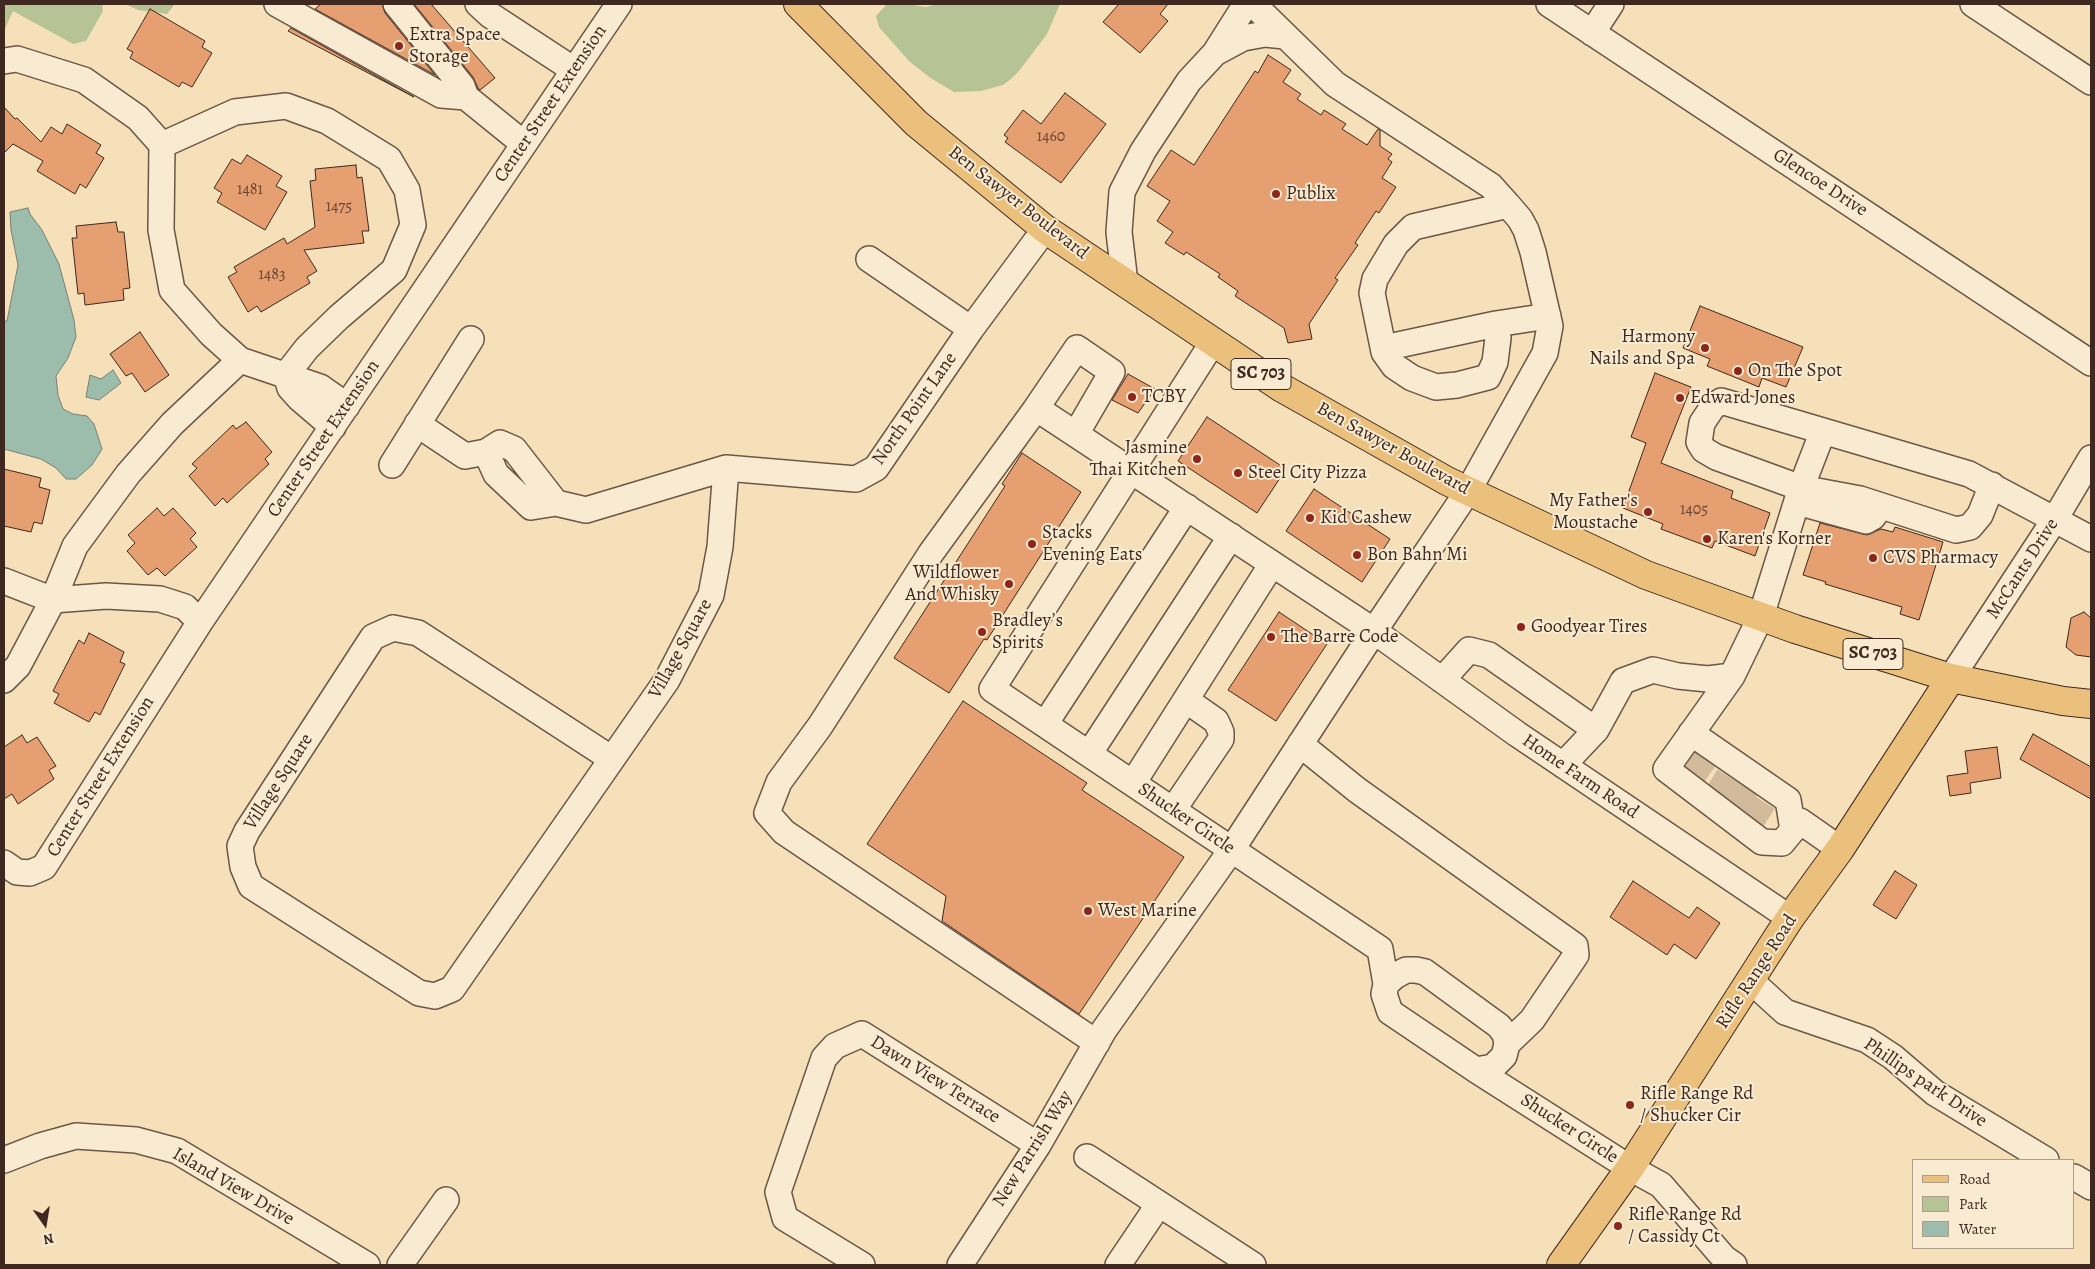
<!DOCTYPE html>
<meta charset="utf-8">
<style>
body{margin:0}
#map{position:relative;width:2095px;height:1269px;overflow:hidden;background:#f6e0ba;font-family:Alegreya,serif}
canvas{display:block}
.frame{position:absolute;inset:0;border:5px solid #3e281f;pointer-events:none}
.legend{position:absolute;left:1912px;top:1159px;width:162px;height:90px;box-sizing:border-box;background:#f9ebd2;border:1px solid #ae9d8a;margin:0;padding:6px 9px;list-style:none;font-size:15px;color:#3e281f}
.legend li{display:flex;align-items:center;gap:10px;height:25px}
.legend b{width:25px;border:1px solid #ae9d8a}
.north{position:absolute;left:20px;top:1199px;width:50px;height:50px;-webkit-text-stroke:4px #f9ebd2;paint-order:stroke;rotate:167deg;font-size:14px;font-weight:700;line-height:20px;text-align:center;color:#3e281f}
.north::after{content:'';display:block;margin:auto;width:18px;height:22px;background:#3e281f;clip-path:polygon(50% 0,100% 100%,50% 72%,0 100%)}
</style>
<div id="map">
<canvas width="2095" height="1269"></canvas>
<div class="frame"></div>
<ul class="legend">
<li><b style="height:6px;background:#ebc07d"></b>Road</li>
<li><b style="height:14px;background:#b6c394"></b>Park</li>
<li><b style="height:14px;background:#9dbdac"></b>Water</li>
</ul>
<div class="north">N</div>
</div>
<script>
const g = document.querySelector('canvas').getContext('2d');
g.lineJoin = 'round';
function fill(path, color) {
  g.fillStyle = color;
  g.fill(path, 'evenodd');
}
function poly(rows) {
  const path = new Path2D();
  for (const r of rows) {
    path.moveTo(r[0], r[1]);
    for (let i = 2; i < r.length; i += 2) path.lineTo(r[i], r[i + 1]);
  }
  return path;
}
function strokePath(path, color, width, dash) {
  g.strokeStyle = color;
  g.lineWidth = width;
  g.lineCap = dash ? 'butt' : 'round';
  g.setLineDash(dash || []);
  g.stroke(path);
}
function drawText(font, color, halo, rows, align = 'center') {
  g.font = font + ' Alegreya,serif';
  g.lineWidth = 4;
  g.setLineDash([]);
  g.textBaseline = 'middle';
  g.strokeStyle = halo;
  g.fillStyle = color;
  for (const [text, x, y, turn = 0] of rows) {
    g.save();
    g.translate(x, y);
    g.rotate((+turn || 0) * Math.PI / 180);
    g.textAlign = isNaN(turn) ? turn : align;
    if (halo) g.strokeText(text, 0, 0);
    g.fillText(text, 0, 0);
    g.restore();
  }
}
fill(poly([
 [4,4,102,4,103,11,86,41,73,44,13,11,4,31],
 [125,4,175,4,167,14,138,10],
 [887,4,907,4,926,7,938,4,1060,4,1047,34,1019,71,1011,79,1003,85,981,91,954,92,929,77,909,61,879,27,876,16]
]), '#b6c394');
const water = poly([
 [28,208,30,214,42,230,59,264,74,320,76,337,68,358,56,376,58,395,63,409,73,414,87,416,94,424,102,449,92,465,76,479,66,479,56,468,41,459,4,449,4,321,7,321,18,265,11,230,10,212,28,208],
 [113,370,121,383,99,400,86,397,90,375,101,379,113,370]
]);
fill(water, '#9dbdac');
strokePath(water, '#778174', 1);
const building = poly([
 [321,4,382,4,385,13,435,75,315,9,321,4],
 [414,4,431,4,495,78,480,90,478,88,473,77,414,4],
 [1119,4,1168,4,1160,14,1168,21,1140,53,1103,22,1119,4],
 [150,9,205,41,202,47,212,53,192,87,182,82,179,87,130,58,133,52,127,49,150,9],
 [291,28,414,97,288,31,291,28],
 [1268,55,1291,70,1283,82,1301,94,1297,99,1321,115,1324,110,1346,124,1342,129,1367,145,1378,129,1380,130,1380,146,1392,154,1388,159,1392,162,1382,178,1396,187,1379,213,1376,211,1355,243,1358,245,1335,278,1338,280,1309,324,1312,339,1288,343,1284,328,1235,296,1238,291,1218,277,1220,274,1186,252,1184,255,1165,243,1173,232,1157,221,1170,201,1147,186,1171,150,1194,165,1255,71,1258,73,1268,55],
 [1065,93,1106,124,1061,183,1005,142,1008,138,1004,135,1023,110,1041,124,1065,93],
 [4,107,15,119,17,118,41,142,51,127,62,134,67,124,101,145,96,153,104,158,86,188,80,184,75,194,37,171,43,161,13,144,4,153,4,107],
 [247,155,282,176,276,186,287,192,265,230,217,202,222,193,214,188,232,159,241,164,247,155],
 [356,165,357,178,362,177,369,231,362,231,364,243,304,250,317,271,307,277,310,283,261,312,257,306,248,312,228,277,237,272,234,267,284,238,287,244,315,227,310,181,316,180,315,169,356,165],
 [116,222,118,232,124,232,130,288,123,289,124,300,85,305,84,293,78,294,72,238,77,238,76,226,116,222],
 [1700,306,1803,347,1786,387,1762,378,1759,387,1707,366,1710,359,1683,348,1700,306],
 [140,332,169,375,145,392,132,373,126,376,110,354,140,332],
 [1655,373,1691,387,1661,463,1733,491,1731,498,1770,513,1755,556,1715,541,1712,548,1661,529,1663,524,1623,508,1646,443,1631,437,1655,373],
 [1128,374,1155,389,1138,413,1112,400,1128,374],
 [1207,417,1286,469,1257,513,1178,461,1207,417],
 [246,422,272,452,265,459,269,464,227,503,223,498,215,506,189,476,197,468,192,464,233,425,236,429,246,422],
 [1022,453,1081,492,987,640,984,639,949,693,894,658,1005,486,1002,484,1022,453],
 [4,469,41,478,39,487,50,490,42,524,34,522,31,532,4,526,4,469],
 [1314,489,1390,539,1362,582,1286,531,1314,489],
 [157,508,164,516,173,508,196,533,190,539,197,547,165,576,157,568,148,575,127,551,135,543,128,535,157,508],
 [1820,523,1867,535,1881,529,1893,532,1895,527,1943,542,1919,620,1900,614,1902,607,1825,584,1826,582,1803,575,1820,523],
 [1279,612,1327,644,1276,721,1228,690,1279,612],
 [2084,612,2091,618,2091,657,2076,655,2066,647,2071,618,2084,612],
 [89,633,124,652,120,662,125,664,100,715,95,712,89,722,54,703,59,694,53,691,79,640,84,644,89,633],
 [963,701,1087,783,1082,790,1184,857,1079,1014,942,921,946,896,867,844,963,701],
 [2033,734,2091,767,2091,799,2020,759,2033,734],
 [22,735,27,743,37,737,56,766,49,770,54,779,18,804,12,794,4,799,4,747,22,735],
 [1997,747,2001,778,1970,783,1971,793,1950,796,1947,776,1968,773,1965,751,1997,747],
 [1895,871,1917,885,1896,919,1873,905,1895,871],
 [1633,881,1689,918,1697,907,1720,923,1696,959,1674,944,1667,955,1610,917,1633,881]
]);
fill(building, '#e59f71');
strokePath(building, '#3e281f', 1);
strokePath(poly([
 [1692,778,1705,759],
 [1716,796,1728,776],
 [1734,808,1747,788],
 [1752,821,1764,802]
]), '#d1bb9b', 25, [25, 12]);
const minor = poly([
 [277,4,441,95,466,97],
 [396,4,462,86,466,97,524,144],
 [478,4,490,15,574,70],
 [1253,4,1335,84,1491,186,1508,205],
 [1549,4,2091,363],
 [1973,4,2091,82],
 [1592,33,1611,4],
 [1215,53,1243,38,1265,34,1285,36],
 [4,61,17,59,84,80,138,118,162,145,235,112,286,106,327,121,389,159,407,190,413,225,394,270,339,317,307,348,286,375],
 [162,145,161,230,172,290,211,334,240,360,320,387,347,406],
 [869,259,971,329],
 [1125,283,1119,232,1122,192,1143,151,1189,81,1215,53,1246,4],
 [1213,342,992,689,1380,949,1386,984,1384,994,1390,1012,1476,1070,1493,1067,1504,1056,1507,1044,1505,1034,1499,1026,1425,972,1416,970,1406,970,1395,976,1386,984],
 [1384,348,1496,324],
 [286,375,290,388,299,398,333,427],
 [1035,410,1077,348,1112,372,1076,434],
 [417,424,465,456,486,452,500,443,514,449,556,503],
 [1823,431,1969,474,2091,539],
 [486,452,496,474,531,507,556,503,586,510,726,468,856,479,876,468,971,329,1045,229],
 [392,465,471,339],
 [1797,502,1866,521,1873,517,1881,506],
 [4,581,53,600,75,546,128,474,172,424,240,360],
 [393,628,418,633,612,759,452,989,435,996,419,993,251,886,243,867,240,846,247,831,373,637,393,628],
 [1951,678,2055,519,2091,458],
 [4,680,18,666,53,600,106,596,160,599,185,607,200,622],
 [1442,680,1469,650,1489,655,1596,730],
 [1045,724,1187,507],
 [1691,733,1788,800,1793,830],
 [1300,744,1357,790,1575,946,1576,955,1532,1020,1507,1044],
 [1089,754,1231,536],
 [612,759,667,680,711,595,720,547,726,468],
 [1563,765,1596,730,1623,681,1653,670,1678,676,1708,679,1732,676],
 [1133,783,1272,564],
 [1173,810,1221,739,1221,732,1216,721,1186,700],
 [1840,849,1800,821,1782,843,1762,842,1666,769,1732,676,1761,616,1801,488,1823,431,1721,401,1712,408,1702,423,1699,442,1704,450,1716,457,1801,488,1860,499,1956,530,1970,527,1980,515,1992,485],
 [4,863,17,872,30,873,44,867,200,622,619,4],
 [1751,981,1785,1012,1867,1040,1893,1057,1935,1093,2046,1160],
 [1097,1043,784,832,767,813,779,782,820,726,931,553,1035,410,1042,412,1374,631,1517,734,1790,918],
 [1476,1070,1630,1168,1661,1185,1724,1258,1734,1265],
 [1087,1157,1253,1265],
 [4,1160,40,1146,76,1136,136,1140,177,1151,367,1265],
 [2074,1177,2091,1187],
 [400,1265,446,1200],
 [862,1265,785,1218,778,1192,824,1058,835,1046,862,1034,1038,1145],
 [960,1265,1038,1145,1104,1030,1232,849,1374,631,1468,491,1545,353,1550,326,1533,252,1526,230,1520,219,1508,205,1413,227,1396,244,1375,279,1372,293,1384,352,1394,366,1412,378,1436,387,1457,385,1488,377,1495,362,1498,338,1496,324,1548,316],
 [1118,1265,1159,1204]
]);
const major = poly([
 [798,4,916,123,1045,229,1282,388,1447,481,1646,575,1795,629,1951,678,2063,701,2091,704],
 [1561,1265,1630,1168,1790,918,1840,849,1951,678]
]);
strokePath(minor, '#6c5646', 28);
strokePath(major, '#3e281f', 30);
strokePath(minor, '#f9ebd2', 25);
strokePath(major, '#ebc07d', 28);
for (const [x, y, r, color] of [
 [399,46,5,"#8f2418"],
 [1276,194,5,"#8f2418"],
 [1705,348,5,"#8f2418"],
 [1738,371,5,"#8f2418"],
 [1132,397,5,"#8f2418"],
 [1680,398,5,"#8f2418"],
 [1197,459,5,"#8f2418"],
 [1238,473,5,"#8f2418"],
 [1648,512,5,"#8f2418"],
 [1310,518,5,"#8f2418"],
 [1707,539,5,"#8f2418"],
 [1032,544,5,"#8f2418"],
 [1357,555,5,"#8f2418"],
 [1873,558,5,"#8f2418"],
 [1009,584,5,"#8f2418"],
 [1521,627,5,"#8f2418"],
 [982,632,5,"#8f2418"],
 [1271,637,5,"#8f2418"],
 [1088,911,5,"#8f2418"],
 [1630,1105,5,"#8f2418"],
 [1618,1226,5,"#8f2418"]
]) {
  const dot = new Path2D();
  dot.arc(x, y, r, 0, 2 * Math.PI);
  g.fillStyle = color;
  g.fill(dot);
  strokePath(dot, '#f9ebd2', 2);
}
drawText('16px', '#684634', null, [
 ["1460",1051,137],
 ["1481",250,190],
 ["1475",339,207],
 ["1483",272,275],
 ["1405",1694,510]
]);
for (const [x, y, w] of [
 [1261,374,60],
 [1873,654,60]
]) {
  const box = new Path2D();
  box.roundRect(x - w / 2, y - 15.5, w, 31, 4);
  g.fillStyle = '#f9ebd2';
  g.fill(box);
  strokePath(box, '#3e281f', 1);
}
drawText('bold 18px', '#3e281f', null, [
 ["SC 703",1261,374],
 ["SC 703",1873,654]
]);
drawText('19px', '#3e281f', '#f9ebd2', [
 ["Extra Space",409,35],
 ["Storage",409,57],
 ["Publix",1286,194],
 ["Harmony",1695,337,"right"],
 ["Nails and Spa",1695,359,"right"],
 ["On The Spot",1748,371],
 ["TCBY",1142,397],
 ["Edward Jones",1690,398],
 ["Jasmine",1187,448,"right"],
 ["Thai Kitchen",1187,470,"right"],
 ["Steel City Pizza",1248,473],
 ["My Father's",1638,501,"right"],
 ["Moustache",1638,523,"right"],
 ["Kid Cashew",1320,518],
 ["Stacks",1042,533],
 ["Evening Eats",1042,555],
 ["Karen's Korner",1717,539],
 ["Bon Bahn Mi",1367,555],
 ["CVS Pharmacy",1883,558],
 ["Wildflower",999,573,"right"],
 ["And Whisky",999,595,"right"],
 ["Bradley’s",992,621],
 ["Spirits",992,643],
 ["Goodyear Tires",1531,627],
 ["The Barre Code",1281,637],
 ["West Marine",1098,911],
 ["Rifle Range Rd",1640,1094],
 ["/ Shucker Cir",1640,1116],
 ["Rifle Range Rd",1628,1215],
 ["/ Cassidy Ct",1628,1237]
], 'left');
drawText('19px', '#3e281f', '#f9ebd2', [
 ["Center Street Extension",551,104,-56],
 ["Glencoe Drive",1820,183,33],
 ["Ben Sawyer Boulevard",1018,203,38],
 ["North Point Lane",915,409,-55],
 ["Center Street Extension",324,439,-56],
 ["Ben Sawyer Boulevard",1393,449,29],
 ["McCants Drive",2023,569,-57],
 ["Village Square",681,649,-61],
 ["Center Street Extension",101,777,-58],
 ["Home Farm Road",1580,777,34],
 ["Village Square",279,782,-57],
 ["Shucker Circle",1186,819,34],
 ["Rifle Range Road",1757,972,-57],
 ["Dawn View Terrace",935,1080,32],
 ["Phillips park Drive",1925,1083,34],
 ["Shucker Circle",1569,1129,33],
 ["New Parrish Way",1033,1149,-58],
 ["Island View Drive",233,1187,30]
]);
</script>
